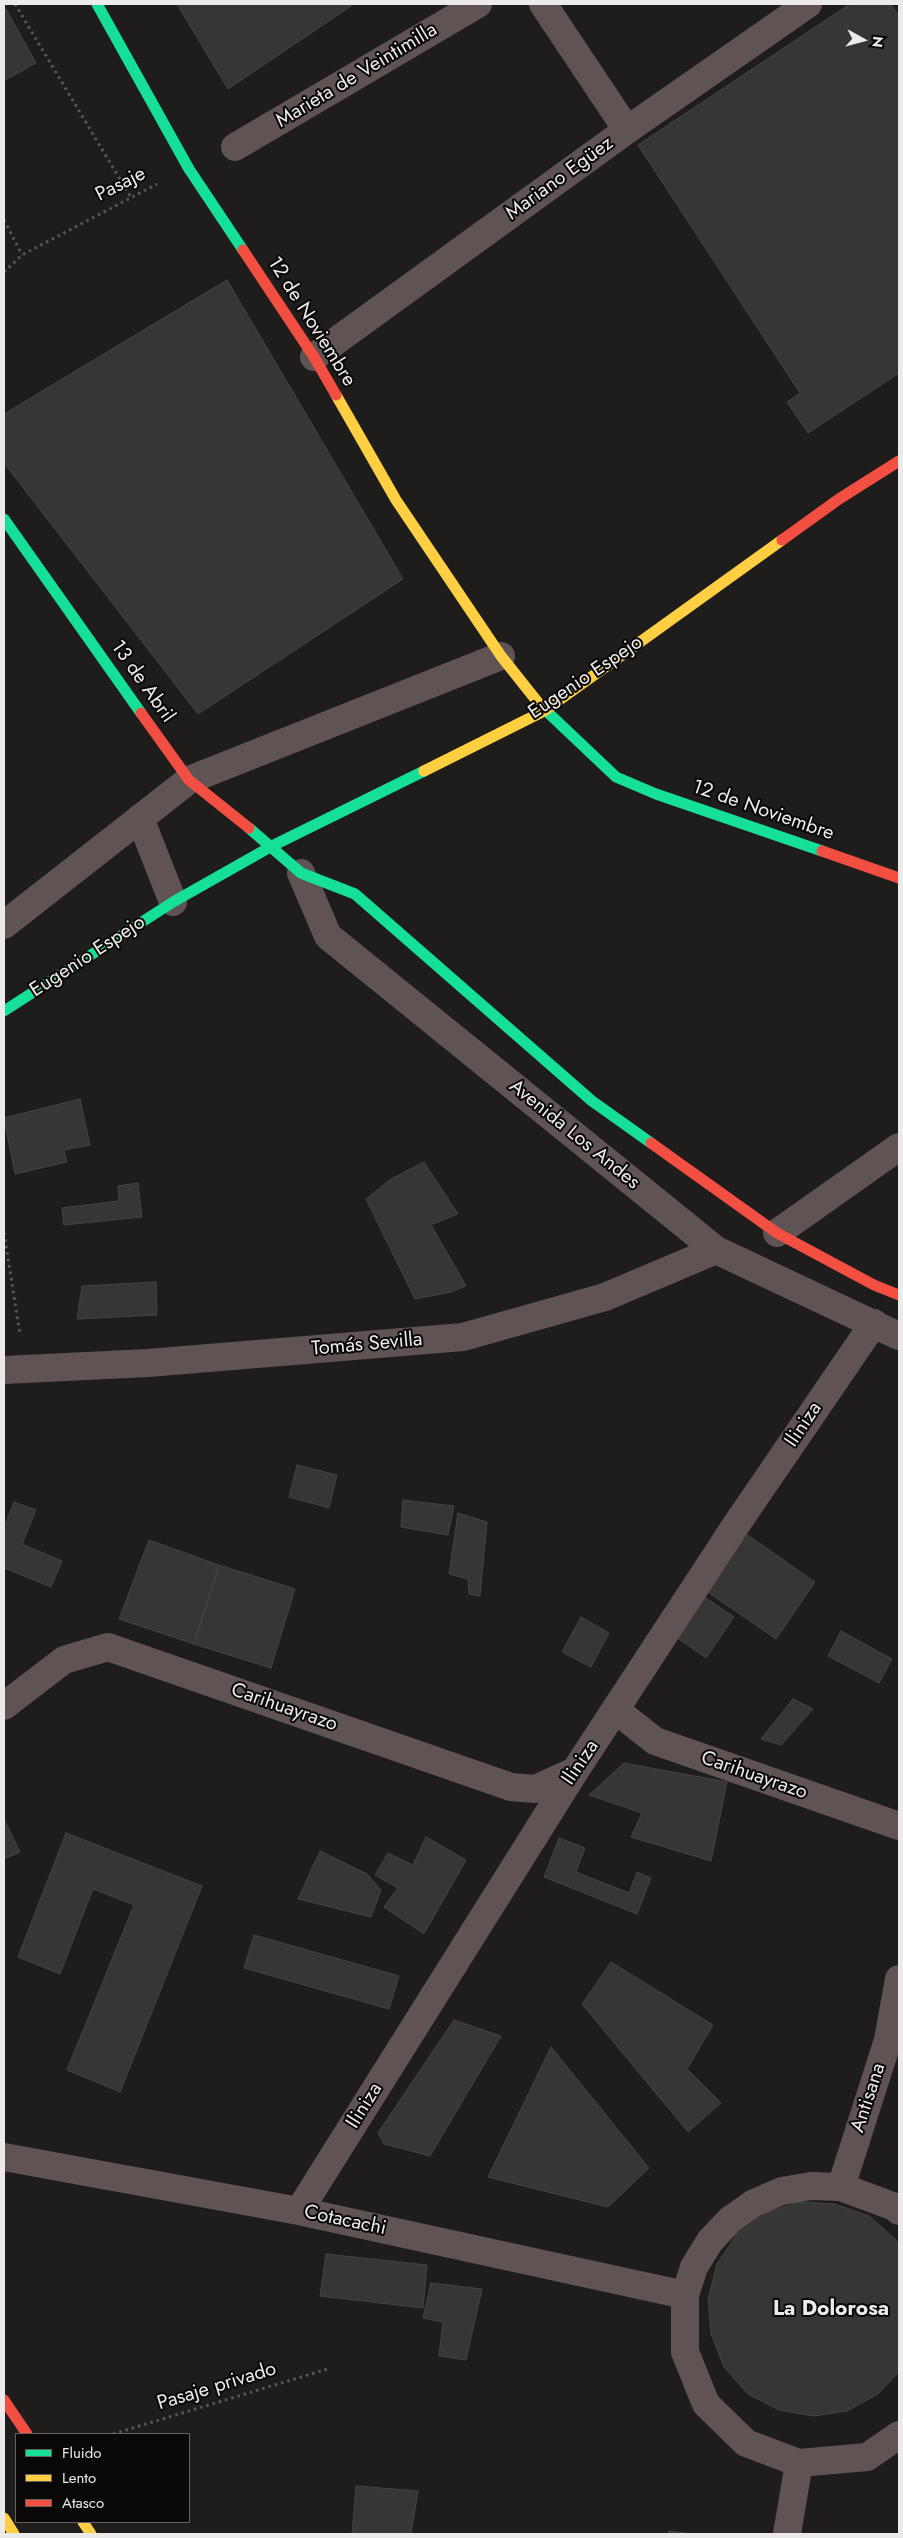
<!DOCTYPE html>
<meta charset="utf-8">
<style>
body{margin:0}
#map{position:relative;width:903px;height:2538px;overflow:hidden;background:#1e1d1c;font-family:Jost,sans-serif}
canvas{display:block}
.frame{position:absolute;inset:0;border:5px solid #edebea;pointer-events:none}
.legend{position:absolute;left:15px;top:2433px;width:175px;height:90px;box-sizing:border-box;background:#090807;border:1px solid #646362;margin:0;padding:6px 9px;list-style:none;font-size:15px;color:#edebea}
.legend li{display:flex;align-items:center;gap:10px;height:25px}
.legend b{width:25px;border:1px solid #646362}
.north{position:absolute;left:838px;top:15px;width:50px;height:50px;-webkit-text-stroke:4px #090807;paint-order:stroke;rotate:97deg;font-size:14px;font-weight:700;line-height:20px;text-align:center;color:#edebea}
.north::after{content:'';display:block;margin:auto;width:18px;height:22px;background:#edebea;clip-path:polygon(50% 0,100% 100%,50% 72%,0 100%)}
</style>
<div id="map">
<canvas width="903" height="2538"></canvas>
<div class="frame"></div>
<ul class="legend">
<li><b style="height:6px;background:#16e098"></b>Fluido</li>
<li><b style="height:6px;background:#ffcf43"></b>Lento</li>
<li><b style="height:6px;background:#f24e42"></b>Atasco</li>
</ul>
<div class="north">N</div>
</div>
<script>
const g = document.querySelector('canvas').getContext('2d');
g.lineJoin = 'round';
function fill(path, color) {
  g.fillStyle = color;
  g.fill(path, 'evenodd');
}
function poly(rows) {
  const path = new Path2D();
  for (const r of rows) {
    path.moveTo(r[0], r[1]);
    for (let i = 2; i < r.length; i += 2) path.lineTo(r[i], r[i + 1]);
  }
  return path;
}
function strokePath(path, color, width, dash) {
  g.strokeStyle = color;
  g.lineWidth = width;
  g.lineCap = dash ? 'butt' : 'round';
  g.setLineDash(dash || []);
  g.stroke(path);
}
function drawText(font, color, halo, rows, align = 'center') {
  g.font = font + ' Jost,sans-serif';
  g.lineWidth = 4;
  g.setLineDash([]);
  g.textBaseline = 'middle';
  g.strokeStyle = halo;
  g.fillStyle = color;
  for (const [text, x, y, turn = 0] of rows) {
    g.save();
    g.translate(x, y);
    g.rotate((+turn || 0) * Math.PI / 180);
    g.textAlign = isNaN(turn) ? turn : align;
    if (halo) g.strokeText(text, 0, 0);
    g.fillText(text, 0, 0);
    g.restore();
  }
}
const building = poly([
 [177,4,354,4,228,89,177,4],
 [850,4,891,4,899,17,899,373,808,433,787,402,800,393,638,145,850,4],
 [6,9,36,63,4,81,4,10,6,9],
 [227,280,403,579,198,714,4,463,4,414,227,280],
 [80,1099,90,1145,64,1150,67,1162,15,1174,4,1118,80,1099],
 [424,1162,458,1214,431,1225,466,1286,451,1292,415,1299,366,1199,391,1179,424,1162],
 [138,1183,142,1217,64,1225,62,1208,119,1201,118,1186,138,1183],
 [156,1282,157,1315,77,1319,82,1286,156,1282],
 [297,1465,337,1475,329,1508,289,1497,297,1465],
 [403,1500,454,1506,448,1535,401,1527,403,1500],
 [14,1502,36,1510,22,1544,62,1561,51,1587,4,1568,4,1528,14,1502],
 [458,1513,487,1522,480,1596,469,1594,468,1579,449,1574,458,1513],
 [742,1531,815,1582,776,1639,702,1588,742,1531],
 [149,1540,219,1565,194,1644,119,1619,149,1540],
 [219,1565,295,1589,271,1668,194,1644,219,1565],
 [703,1596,734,1617,706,1658,676,1637,703,1596],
 [581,1617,609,1633,591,1667,562,1652,581,1617],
 [841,1631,892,1659,879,1683,828,1656,841,1631],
 [793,1699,813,1709,781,1745,761,1739,793,1699],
 [624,1763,727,1782,711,1861,631,1837,642,1813,589,1795,624,1763],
 [4,1819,20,1852,4,1859,4,1819],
 [66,1833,202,1886,120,2092,67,2070,134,1905,93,1889,60,1974,18,1957,66,1833],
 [426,1837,466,1860,424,1934,384,1907,398,1888,375,1875,388,1853,413,1865,426,1837],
 [559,1838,585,1848,576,1872,629,1893,637,1872,651,1878,637,1914,544,1877,559,1838],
 [320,1851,367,1874,381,1890,371,1917,298,1899,320,1851],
 [254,1935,399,1976,389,2009,244,1968,254,1935],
 [611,1962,713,2025,687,2069,721,2103,688,2132,582,2004,611,1962],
 [454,2020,501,2036,430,2156,384,2144,378,2133,454,2020],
 [551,2047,649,2168,608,2207,488,2177,551,2047],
 [800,2202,835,2204,869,2216,895,2239,899,2245,899,2372,878,2394,847,2411,813,2416,779,2410,748,2394,724,2367,711,2334,708,2299,717,2264,737,2234,766,2213,800,2202],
 [326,2254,427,2265,423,2308,320,2296,326,2254],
 [431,2283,482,2289,466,2360,439,2356,443,2322,423,2318,431,2283],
 [356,2486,418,2491,411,2534,352,2534,356,2486],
 [669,2531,692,2534,668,2534,669,2531]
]);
fill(building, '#373636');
strokePath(building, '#444443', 1);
strokePath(poly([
 [15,4,130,196],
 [4,220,22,255],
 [4,272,22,255,157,184],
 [4,1233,20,1334],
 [113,2434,331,2368]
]), '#5c5555', 3, [2.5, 4]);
strokePath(poly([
 [543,4,627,130],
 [235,147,478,4],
 [314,357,627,130,808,4],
 [140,818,173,902],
 [301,873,328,936,716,1250,899,1336],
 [4,925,189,780,501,656],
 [777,1233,899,1147],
 [4,1370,148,1363,463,1337,605,1297,716,1250],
 [4,1706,64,1660,108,1647,511,1787,535,1789,575,1771],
 [617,1711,655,1741,899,1826],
 [4,2157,299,2211,685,2295],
 [841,2187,888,2040,899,1979],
 [299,2211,575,1771,736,1525,874,1323],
 [899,2211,895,2207,841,2187,811,2186,782,2191,754,2203,730,2220,710,2241,694,2267,685,2295,685,2352,706,2404,746,2443,799,2463,867,2457,899,2435],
 [787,2534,799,2463]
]), '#5f5354', 28);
strokePath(poly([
 [97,4,189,169,243,250],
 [4,519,141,713],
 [540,705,616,777,656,794,822,851],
 [249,828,301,873,355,894,592,1101,651,1143],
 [4,1011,173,902,272,846,424,771]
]), '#16e098', 11);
strokePath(poly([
 [336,395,396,500,501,656,540,705],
 [424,771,544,711,782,540],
 [4,2518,14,2534],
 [83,2522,91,2534]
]), '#ffcf43', 11);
strokePath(poly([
 [243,250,314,357,336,395],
 [782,540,839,499,899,461],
 [141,713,189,780,249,828],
 [822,851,899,878],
 [651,1143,777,1233,874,1285,899,1295],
 [4,2400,27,2434]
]), '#f24e42', 11);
drawText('20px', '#edebea', '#090807', [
 ["Marieta de Veintimilla",357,76,-31],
 ["Mariano Egüez",560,179,-36],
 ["Pasaje",121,185,-27],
 ["12 de Noviembre",311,322,58],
 ["Eugenio Espejo",586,678,-34],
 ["13 de Abril",142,682,55],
 ["12 de Noviembre",763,811,19],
 ["Eugenio Espejo",88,957,-33],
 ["Avenida Los Andes",574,1135,39],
 ["Tomás Sevilla",367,1345,-5],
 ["Iliniza",804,1425,-56],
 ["Carihuayrazo",284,1708,19],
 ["Iliniza",581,1763,-56],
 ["Carihuayrazo",754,1776,19],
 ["Antisana",869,2098,-72],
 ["Iliniza",365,2106,-58],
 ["Cotacachi",345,2221,12],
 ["Pasaje privado",217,2387,-17]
]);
drawText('bold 21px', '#edebea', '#090807', [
 ["La Dolorosa",831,2310]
]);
</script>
